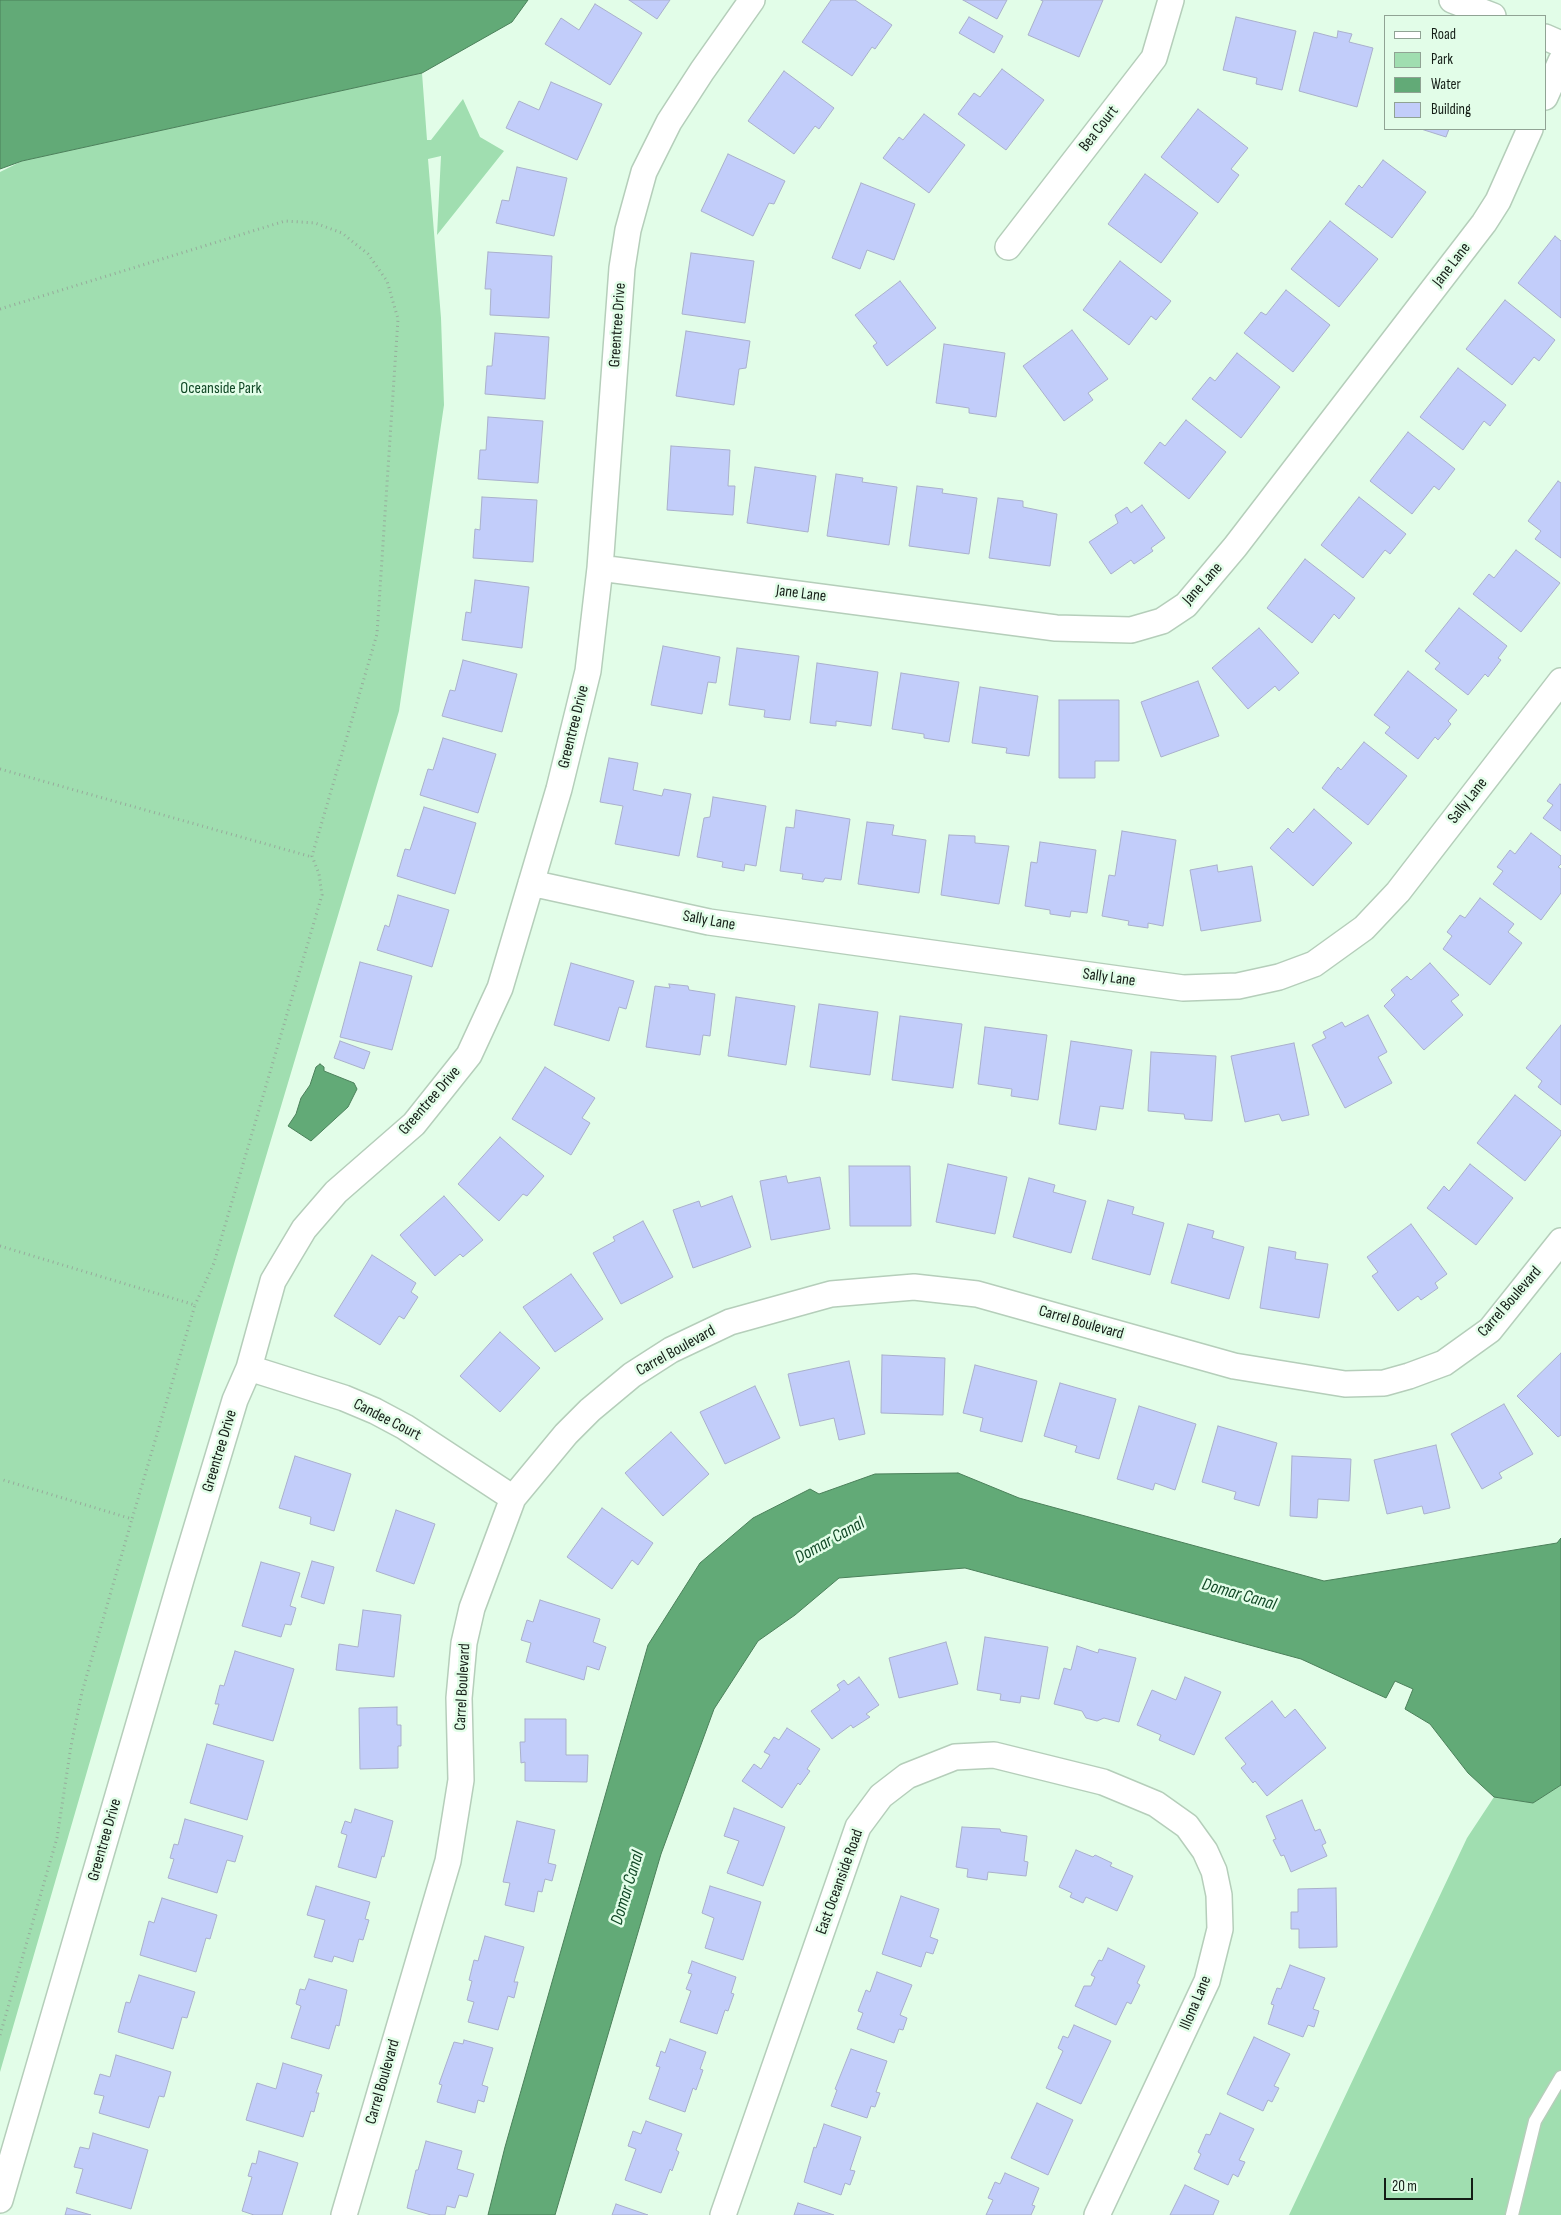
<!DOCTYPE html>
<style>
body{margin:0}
#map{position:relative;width:1561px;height:2215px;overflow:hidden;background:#e2fde8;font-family:"Sofia Sans Condensed",sans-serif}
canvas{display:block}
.legend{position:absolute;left:1384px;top:15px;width:162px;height:115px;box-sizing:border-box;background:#e2fde8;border:1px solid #90a394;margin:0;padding:6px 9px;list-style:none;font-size:15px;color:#141d16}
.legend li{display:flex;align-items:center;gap:10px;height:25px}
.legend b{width:25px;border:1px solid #90a394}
.scale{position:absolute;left:1384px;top:2178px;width:89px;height:22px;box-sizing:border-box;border:2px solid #141d16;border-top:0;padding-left:6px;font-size:15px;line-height:18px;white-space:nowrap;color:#141d16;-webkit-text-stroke:4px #e2fde8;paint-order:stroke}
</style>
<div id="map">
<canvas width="1561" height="2215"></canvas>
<ul class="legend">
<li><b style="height:6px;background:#fff"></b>Road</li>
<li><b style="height:14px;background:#a0deb0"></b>Park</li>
<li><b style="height:14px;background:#62aa77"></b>Water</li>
<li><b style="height:14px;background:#c2cdfa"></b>Building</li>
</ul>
<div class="scale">20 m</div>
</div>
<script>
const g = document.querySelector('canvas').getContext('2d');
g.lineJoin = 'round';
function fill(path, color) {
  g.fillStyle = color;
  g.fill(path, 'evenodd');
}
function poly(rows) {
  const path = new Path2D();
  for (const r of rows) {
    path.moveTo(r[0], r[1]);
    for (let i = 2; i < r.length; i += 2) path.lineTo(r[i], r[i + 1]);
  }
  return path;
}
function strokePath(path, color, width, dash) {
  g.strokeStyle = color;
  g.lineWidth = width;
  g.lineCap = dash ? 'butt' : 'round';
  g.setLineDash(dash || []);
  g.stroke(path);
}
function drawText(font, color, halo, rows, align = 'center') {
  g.font = font + ' "Sofia Sans Condensed",sans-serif';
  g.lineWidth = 5;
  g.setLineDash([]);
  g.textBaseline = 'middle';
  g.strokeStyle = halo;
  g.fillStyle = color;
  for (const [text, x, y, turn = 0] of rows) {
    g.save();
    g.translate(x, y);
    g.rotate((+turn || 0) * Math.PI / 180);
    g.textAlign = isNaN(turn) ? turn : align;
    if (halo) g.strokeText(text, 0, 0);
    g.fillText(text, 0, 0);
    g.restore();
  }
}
fill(poly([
 [422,73,427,140,431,140,463,99,480,137,504,151,437,235,441,156,428,159,441,318,444,405,399,711,236,1257,0,2072,0,172,22,161],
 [1561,1785,1561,2215,1289,2215,1467,1838,1494,1797,1533,1803]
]), '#a0deb0');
const water = poly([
 [0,0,528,0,512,22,422,73,22,161,0,169,0,0],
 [320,1064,324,1067,324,1071,354,1083,357,1089,348,1107,311,1141,288,1126,296,1114,301,1098,310,1085,316,1067,320,1064],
 [958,1473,1019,1498,1324,1581,1557,1543,1561,1538,1561,1785,1533,1803,1494,1797,1468,1773,1430,1724,1405,1709,1413,1689,1395,1681,1386,1698,1301,1659,965,1568,839,1578,795,1615,758,1641,714,1709,661,1854,555,2215,488,2215,505,2147,648,1645,700,1563,753,1518,810,1489,819,1494,875,1474,958,1473]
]);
fill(water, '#62aa77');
strokePath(water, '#4b805a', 1);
const building = poly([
 [629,0,670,0,657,19,629,0],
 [831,0,855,0,892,25,875,49,872,47,852,76,802,42,831,0],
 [963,0,1007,0,997,19,963,0],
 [1041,0,1103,0,1079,57,1028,35,1043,1,1041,0],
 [595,4,642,33,610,85,545,44,561,18,579,30,595,4],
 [969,17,1003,36,994,53,959,33,969,17],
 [1236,17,1296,31,1282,90,1256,84,1257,78,1223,70,1236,17],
 [1338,31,1352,34,1349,42,1373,48,1357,107,1299,91,1314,32,1337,38,1338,31],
 [1002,69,1044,100,1006,150,958,114,974,93,980,97,1002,69],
 [784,71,834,108,819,129,815,126,794,154,748,121,784,71],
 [551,82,602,104,577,160,506,128,519,101,539,110,551,82],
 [1198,109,1248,148,1231,169,1239,175,1218,203,1161,157,1198,109],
 [924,114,965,145,929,193,883,158,899,137,903,140,924,114],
 [1421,129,1449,129,1446,137,1421,129],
 [728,154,785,181,774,204,769,203,753,236,701,211,728,154],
 [1383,160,1426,192,1392,238,1345,204,1359,185,1362,188,1383,160],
 [517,167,567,178,554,236,496,223,502,200,509,201,517,167],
 [1145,174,1198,213,1161,263,1108,224,1145,174],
 [861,183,915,204,894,260,867,250,860,269,832,258,861,183],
 [1330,221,1378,259,1339,307,1291,269,1330,221],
 [1555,236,1561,241,1561,318,1518,283,1555,236],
 [488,252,552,256,549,318,490,315,491,289,485,289,488,252],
 [691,253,754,261,745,323,682,314,691,253],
 [1120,261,1171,301,1156,320,1151,316,1129,345,1083,310,1120,261],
 [900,281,936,328,887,366,873,346,877,343,855,315,900,281],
 [1286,290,1330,325,1293,372,1244,333,1261,312,1266,315,1286,290],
 [1505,300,1555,340,1539,361,1534,357,1512,385,1466,349,1505,300],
 [1072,330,1108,379,1088,393,1093,400,1064,421,1023,366,1072,330],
 [686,331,750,341,746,368,739,369,734,405,676,396,686,331],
 [495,333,549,337,545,399,485,394,487,366,492,366,495,333],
 [944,344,1005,353,996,417,969,413,969,408,936,403,944,344],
 [1237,353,1280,387,1241,438,1192,399,1210,377,1215,381,1237,353],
 [1458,368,1506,405,1490,426,1484,421,1463,450,1420,417,1458,368],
 [488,417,543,421,538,483,478,479,480,450,486,450,488,417],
 [1186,420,1226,452,1189,499,1144,463,1160,442,1165,446,1186,420],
 [1408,432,1455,469,1439,490,1434,486,1412,514,1370,481,1408,432],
 [671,446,730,450,728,486,735,486,733,515,667,510,671,446],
 [755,467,816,476,808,532,747,523,755,467],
 [836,474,863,478,862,482,897,487,889,545,827,536,836,474],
 [1558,481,1561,483,1561,558,1535,539,1541,531,1528,521,1558,481],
 [917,486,943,489,942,493,977,498,969,554,909,546,917,486],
 [482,497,537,500,533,562,473,558,475,529,480,530,482,497],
 [1359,497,1406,534,1390,554,1385,550,1363,578,1321,545,1359,497],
 [998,498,1023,501,1023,507,1057,514,1050,566,989,558,998,498],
 [1142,505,1165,538,1151,548,1153,551,1134,564,1131,560,1111,574,1089,542,1118,523,1115,515,1127,507,1131,513,1142,505],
 [1516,550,1560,583,1521,632,1473,594,1489,574,1494,578,1516,550],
 [1305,559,1355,598,1339,619,1334,614,1312,643,1267,608,1305,559],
 [475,580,529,587,522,648,462,640,466,612,471,613,475,580],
 [1459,608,1507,646,1498,658,1501,660,1488,677,1485,674,1468,695,1435,669,1440,663,1425,651,1459,608],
 [1259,628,1299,673,1279,691,1275,686,1248,709,1212,668,1259,628],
 [663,646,720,657,716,683,708,682,702,714,651,705,663,646],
 [737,648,799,656,790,720,764,717,765,710,729,705,737,648],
 [463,660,517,674,502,732,442,716,450,690,455,691,463,660],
 [817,663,878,672,871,726,836,721,836,726,810,723,817,663],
 [1408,671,1457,710,1448,721,1451,724,1438,740,1435,737,1418,759,1385,733,1390,727,1374,715,1408,671],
 [901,673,959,682,949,742,924,738,924,734,892,729,901,673],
 [1198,681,1219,736,1161,757,1141,702,1198,681],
 [980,687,1038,696,1029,756,1006,753,1007,748,972,743,980,687],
 [1059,700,1119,700,1119,761,1095,761,1095,778,1059,778,1059,700],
 [443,738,496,754,478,813,420,795,428,769,433,770,443,738],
 [1364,742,1407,776,1368,825,1322,788,1338,767,1341,770,1364,742],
 [609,758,638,763,633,790,662,796,664,789,691,794,679,856,615,844,623,806,600,802,609,758],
 [1560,784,1561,785,1561,831,1543,818,1553,805,1547,801,1560,784],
 [713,797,766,806,756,866,745,864,744,871,722,867,723,862,697,857,704,818,710,817,713,797],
 [424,807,476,823,455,894,397,876,405,849,410,850,424,807],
 [1314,809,1352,843,1313,886,1270,848,1288,828,1293,833,1314,809],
 [796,810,850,819,841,880,825,878,823,882,802,879,803,874,780,871,786,827,794,828,796,810],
 [867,822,894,825,892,835,926,840,919,893,858,884,867,822],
 [1122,831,1176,840,1163,926,1148,923,1148,928,1128,925,1129,921,1102,916,1109,875,1115,876,1122,831],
 [1531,833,1561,856,1561,864,1558,867,1561,869,1561,893,1541,920,1493,884,1503,871,1497,867,1510,850,1515,854,1531,833],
 [949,835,975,836,975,843,1009,846,999,904,941,895,949,835],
 [1040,842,1096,850,1087,913,1071,911,1070,917,1050,914,1050,910,1025,906,1031,862,1037,863,1040,842],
 [1217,865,1218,872,1252,866,1261,921,1201,931,1190,870,1217,865],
 [398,895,449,910,432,967,377,950,385,925,389,927,398,895],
 [1480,898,1514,924,1508,932,1522,943,1490,985,1443,949,1452,936,1447,932,1460,915,1465,918,1480,898],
 [360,962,412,976,392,1050,340,1037,360,962],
 [571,963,634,981,626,1009,619,1007,609,1041,554,1025,571,963],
 [1430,963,1459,995,1451,1001,1463,1015,1424,1050,1384,1006,1395,995,1391,990,1407,976,1411,980,1430,963],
 [669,984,688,986,689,990,715,994,710,1036,703,1035,700,1055,646,1047,655,986,670,988,669,984],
 [736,997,795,1006,786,1065,728,1056,736,997],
 [819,1004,878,1012,870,1075,810,1067,819,1004],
 [1368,1015,1387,1052,1378,1057,1392,1083,1345,1108,1312,1045,1326,1038,1323,1032,1342,1022,1345,1027,1368,1015],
 [900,1016,962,1024,953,1088,892,1080,900,1016],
 [1561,1025,1561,1105,1538,1087,1542,1081,1526,1068,1561,1025],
 [985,1027,1047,1035,1038,1100,1011,1096,1012,1089,978,1084,985,1027],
 [340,1041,370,1052,364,1069,334,1058,340,1041],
 [1071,1041,1132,1050,1123,1109,1100,1106,1096,1130,1059,1124,1071,1041],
 [1294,1043,1309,1115,1282,1121,1279,1114,1245,1122,1231,1056,1294,1043],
 [1151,1052,1216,1056,1212,1121,1185,1119,1184,1114,1148,1111,1151,1052],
 [545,1067,595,1098,582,1118,590,1123,571,1155,512,1119,545,1067],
 [1515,1095,1561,1131,1561,1135,1525,1181,1477,1143,1515,1095],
 [500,1137,544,1176,527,1196,523,1194,499,1221,458,1184,500,1137],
 [948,1164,1007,1177,995,1234,936,1222,948,1164],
 [1470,1164,1513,1198,1476,1245,1427,1208,1444,1186,1449,1191,1470,1164],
 [849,1166,910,1166,911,1226,850,1226,849,1166],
 [786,1176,788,1183,820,1177,830,1229,771,1240,760,1181,786,1176],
 [1029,1178,1055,1185,1053,1192,1086,1201,1071,1253,1013,1237,1029,1178],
 [444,1196,483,1240,463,1257,460,1254,435,1276,400,1235,444,1196],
 [732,1196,751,1247,693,1268,673,1210,699,1201,701,1207,732,1196],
 [1108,1200,1134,1207,1132,1214,1164,1223,1150,1275,1092,1259,1108,1200],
 [643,1221,673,1277,621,1304,593,1253,615,1241,613,1237,643,1221],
 [1188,1224,1214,1231,1212,1238,1244,1247,1229,1299,1171,1283,1188,1224],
 [1411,1224,1447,1274,1435,1283,1438,1288,1421,1300,1418,1296,1398,1311,1372,1276,1378,1272,1367,1257,1411,1224],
 [1269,1247,1296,1252,1295,1259,1328,1264,1319,1318,1260,1308,1269,1247],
 [372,1255,416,1283,411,1292,418,1297,404,1319,399,1316,380,1345,334,1316,372,1255],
 [571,1274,603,1319,555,1352,523,1307,571,1274],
 [500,1332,540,1368,500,1412,460,1376,500,1332],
 [1561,1353,1561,1435,1558,1437,1517,1396,1561,1353],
 [882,1355,945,1358,943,1415,881,1413,882,1355],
 [849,1361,865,1434,839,1440,834,1418,800,1426,788,1374,849,1361],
 [975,1365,1037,1381,1022,1442,980,1431,983,1418,963,1413,975,1365],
 [1060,1383,1116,1399,1099,1459,1075,1452,1077,1446,1044,1436,1060,1383],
 [755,1386,780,1438,725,1464,700,1412,755,1386],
 [1504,1404,1533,1454,1499,1473,1502,1478,1482,1489,1451,1434,1504,1404],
 [1139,1406,1196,1424,1175,1490,1155,1483,1153,1490,1117,1479,1139,1406],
 [1218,1426,1277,1443,1259,1506,1234,1499,1236,1492,1202,1482,1218,1426],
 [671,1432,709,1474,663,1516,625,1473,671,1432],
 [1436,1445,1450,1508,1424,1514,1422,1506,1387,1514,1374,1460,1436,1445],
 [295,1456,351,1474,334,1531,310,1524,311,1517,279,1508,295,1456],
 [1292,1456,1351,1459,1349,1501,1318,1499,1317,1518,1290,1516,1292,1456],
 [602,1508,653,1543,638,1565,632,1560,612,1589,567,1557,602,1508],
 [396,1510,435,1524,414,1584,376,1571,396,1510],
 [312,1561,334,1567,324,1604,301,1597,312,1561],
 [261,1562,300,1573,290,1606,296,1608,291,1625,285,1624,281,1637,242,1626,261,1562],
 [540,1600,600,1619,593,1642,606,1647,599,1670,587,1666,584,1680,526,1662,531,1643,521,1640,527,1620,533,1622,540,1600],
 [363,1610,401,1615,394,1677,336,1670,339,1644,358,1647,363,1610],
 [985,1637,1048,1647,1039,1699,1021,1696,1020,1703,1000,1700,1001,1694,977,1690,985,1637],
 [946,1642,958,1684,899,1698,889,1658,946,1642],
 [1077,1646,1098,1653,1099,1649,1136,1658,1119,1722,1104,1718,1097,1721,1086,1718,1082,1711,1054,1704,1064,1668,1071,1670,1077,1646],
 [235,1651,294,1669,273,1741,213,1724,219,1704,215,1704,220,1685,224,1686,235,1651],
 [859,1677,879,1705,866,1714,870,1717,853,1728,851,1725,832,1739,811,1711,840,1690,837,1685,844,1680,848,1685,859,1677],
 [1185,1677,1221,1692,1194,1755,1159,1740,1161,1735,1137,1725,1152,1690,1176,1700,1185,1677],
 [1272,1701,1285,1718,1295,1709,1326,1748,1267,1796,1255,1781,1253,1783,1241,1768,1246,1764,1225,1738,1272,1701],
 [397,1707,397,1725,401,1725,401,1746,398,1746,398,1768,360,1769,359,1708,397,1707],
 [525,1719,566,1719,566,1755,588,1755,587,1782,525,1781,525,1762,521,1763,520,1742,525,1742,525,1719],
 [787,1728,820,1749,807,1769,810,1771,800,1785,798,1783,782,1808,742,1781,754,1764,761,1769,770,1755,764,1752,774,1737,779,1740,787,1728],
 [207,1744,264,1761,247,1820,190,1803,207,1744],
 [1302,1800,1315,1831,1320,1829,1326,1843,1322,1845,1327,1856,1291,1872,1284,1855,1281,1856,1273,1840,1276,1839,1266,1816,1302,1800],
 [734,1808,785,1827,763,1886,727,1873,739,1841,724,1836,734,1808],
 [355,1809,393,1821,384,1857,382,1856,376,1878,338,1867,347,1835,341,1833,345,1821,351,1823,355,1809],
 [185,1819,243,1836,235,1862,227,1860,217,1893,168,1878,174,1859,170,1858,174,1844,178,1845,185,1819],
 [517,1821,555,1830,548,1863,556,1865,552,1881,545,1879,542,1892,538,1891,534,1912,505,1905,510,1883,503,1882,517,1821],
 [962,1827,1000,1829,1001,1832,1027,1836,1024,1861,1028,1862,1026,1876,988,1872,987,1880,967,1877,968,1869,956,1867,962,1827],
 [1076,1850,1093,1857,1095,1855,1112,1863,1110,1866,1133,1876,1117,1911,1086,1897,1083,1903,1070,1897,1072,1893,1059,1887,1076,1850],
 [316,1886,370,1902,365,1919,369,1920,363,1940,359,1939,353,1962,334,1956,332,1962,314,1957,325,1920,307,1915,316,1886],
 [710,1886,761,1902,743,1960,705,1948,714,1918,702,1913,710,1886],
 [1336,1888,1337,1947,1299,1948,1299,1929,1291,1929,1291,1912,1298,1912,1298,1889,1336,1888],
 [901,1896,939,1909,930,1937,938,1940,933,1954,926,1952,921,1967,882,1954,901,1896],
 [162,1898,217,1915,210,1939,206,1938,196,1972,140,1955,149,1921,154,1923,162,1898],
 [485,1936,524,1947,514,1982,518,1982,514,1998,508,1996,498,2030,468,2022,474,2002,467,2000,472,1981,469,1980,474,1960,478,1961,485,1936],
 [1108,1948,1145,1966,1137,1983,1140,1985,1131,2004,1127,2002,1116,2025,1075,2006,1084,1986,1091,1986,1095,1977,1091,1975,1099,1960,1102,1961,1108,1948],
 [692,1961,736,1977,731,1993,734,1994,728,2011,725,2010,717,2034,680,2022,691,1991,686,1989,692,1974,688,1973,692,1961],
 [1290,1965,1325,1978,1313,2009,1319,2011,1314,2027,1308,2025,1303,2037,1268,2024,1274,2005,1271,2004,1277,1988,1281,1989,1290,1965],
 [877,1972,912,1985,900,2015,907,2018,903,2030,899,2029,894,2043,857,2029,863,2013,858,2011,866,1990,870,1992,877,1972],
 [139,1975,195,1992,187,2018,182,2017,173,2049,118,2032,126,2002,130,2003,139,1975],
 [309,1979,347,1990,339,2026,336,2025,329,2049,291,2038,301,2006,296,2004,300,1989,305,1990,309,1979],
 [1074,2025,1111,2041,1081,2104,1046,2088,1063,2051,1058,2048,1063,2036,1068,2038,1074,2025],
 [1254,2037,1290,2054,1274,2086,1279,2088,1272,2102,1268,2100,1263,2111,1227,2094,1254,2037],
 [670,2039,706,2052,700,2069,703,2070,696,2090,693,2088,685,2112,649,2099,660,2067,656,2066,661,2051,665,2053,670,2039],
 [464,2040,493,2048,482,2085,488,2087,484,2102,478,2100,475,2113,437,2102,442,2085,439,2084,454,2042,463,2044,464,2040],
 [851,2049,887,2061,876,2092,880,2093,875,2107,871,2106,867,2118,831,2106,837,2090,835,2089,851,2049],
 [116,2055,171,2072,164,2097,159,2096,149,2128,99,2113,104,2096,94,2094,100,2074,110,2077,116,2055],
 [283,2063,322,2075,316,2093,319,2093,314,2112,311,2111,303,2137,246,2120,257,2083,276,2089,283,2063],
 [1037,2103,1073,2120,1048,2175,1011,2158,1037,2103],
 [1220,2113,1254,2129,1239,2160,1245,2162,1238,2177,1233,2174,1228,2185,1194,2169,1201,2154,1198,2152,1206,2134,1210,2135,1220,2113],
 [646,2121,682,2134,676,2150,679,2152,672,2171,670,2169,661,2193,625,2180,636,2149,628,2146,633,2131,641,2134,646,2121],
 [824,2124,861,2137,850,2170,855,2171,850,2185,845,2183,841,2195,804,2182,814,2147,816,2148,824,2124],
 [93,2133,148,2150,131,2209,76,2193,83,2169,74,2167,80,2147,89,2149,93,2133],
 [426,2141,462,2151,457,2169,474,2174,467,2197,459,2195,455,2208,447,2206,445,2215,431,2215,407,2208,416,2170,418,2170,426,2141],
 [259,2151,298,2163,282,2215,254,2215,242,2211,252,2177,248,2176,252,2163,256,2164,259,2151],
 [1005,2173,1039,2188,1032,2205,1035,2206,1031,2215,986,2215,993,2200,988,2198,995,2182,1000,2184,1005,2173],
 [1185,2185,1219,2201,1213,2215,1170,2215,1185,2185],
 [798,2203,834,2215,794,2215,798,2203],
 [616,2204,648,2215,612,2215,616,2204],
 [67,2208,91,2215,65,2215,67,2208]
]);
fill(building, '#c2cdfa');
strokePath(building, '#a9b0cb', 1);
const lane = poly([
 [1512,2215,1535,2121,1561,2077]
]);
const street = poly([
 [1452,0,1493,16],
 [1545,37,1561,44],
 [1545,97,1561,61],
 [1008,247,1154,58,1171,0],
 [600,568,1056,628,1131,630,1162,621,1186,605,1235,547,1484,223,1498,201,1530,129],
 [531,883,709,922,1183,988,1238,986,1279,977,1314,964,1364,928,1398,892,1561,681],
 [249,1368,344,1398,375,1411,405,1427,513,1498],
 [0,2200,182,1576,235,1400,249,1368,273,1281,304,1229,336,1192,414,1124,469,1055,500,988,559,789,588,671,600,568,622,268,628,230,644,172,669,122,702,71,752,0],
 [344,2215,448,1861,461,1780,459,1698,464,1643,472,1608,513,1498,566,1434,590,1410,632,1375,671,1350,730,1322,831,1294,914,1287,977,1294,1234,1366,1345,1384,1384,1383,1409,1376,1444,1363,1490,1330,1561,1241],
 [723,2215,858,1827,881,1796,907,1776,955,1757,994,1755,1103,1782,1156,1804,1187,1826,1205,1851,1214,1871,1219,1895,1220,1929,1207,1981,1097,2215]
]);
strokePath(lane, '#b5ceba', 15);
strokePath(street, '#b5ceba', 28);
strokePath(poly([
 [0,309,285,221,315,223,342,233,368,254,387,281,398,319,377,634,312,856,319,874,322,895,214,1263,195,1305],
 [0,769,312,857],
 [0,1246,195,1305,132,1519,0,1479],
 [0,2035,57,1838,71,1746,82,1692,132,1519]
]), '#96ab9b', 3, [1, 4]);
strokePath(lane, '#fff', 12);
strokePath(street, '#fff', 25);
drawText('16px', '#141d16', '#e2fde8', [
 ["Bea Court",1099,129,-52],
 ["Jane Lane",1452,265,-52],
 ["Greentree Drive",618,325,-86],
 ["Jane Lane",1203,584,-48],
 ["Jane Lane",801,594,7],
 ["Greentree Drive",574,727,-76],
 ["Sally Lane",1468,801,-52],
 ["Sally Lane",709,921,10],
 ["Sally Lane",1109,978,8],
 ["Greentree Drive",430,1101,-49],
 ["Carrel Boulevard",1510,1302,-49],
 ["Carrel Boulevard",1081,1323,16],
 ["Carrel Boulevard",676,1351,-29],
 ["Candee Court",387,1420,27],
 ["Greentree Drive",220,1451,-73],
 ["Carrel Boulevard",463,1687,-87],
 ["Greentree Drive",105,1840,-74],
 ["East Oceanside Road",840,1882,-70],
 ["Illona Lane",1196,2003,-67],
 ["Carrel Boulevard",383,2082,-74]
]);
drawText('16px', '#114826', '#e2fde8', [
 ["Oceanside Park",221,389]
]);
drawText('italic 18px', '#104725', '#e2fde8', [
 ["Domar Canal",830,1541,-29],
 ["Domar Canal",1239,1595,16],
 ["Domar Canal",628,1888,-73]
]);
</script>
